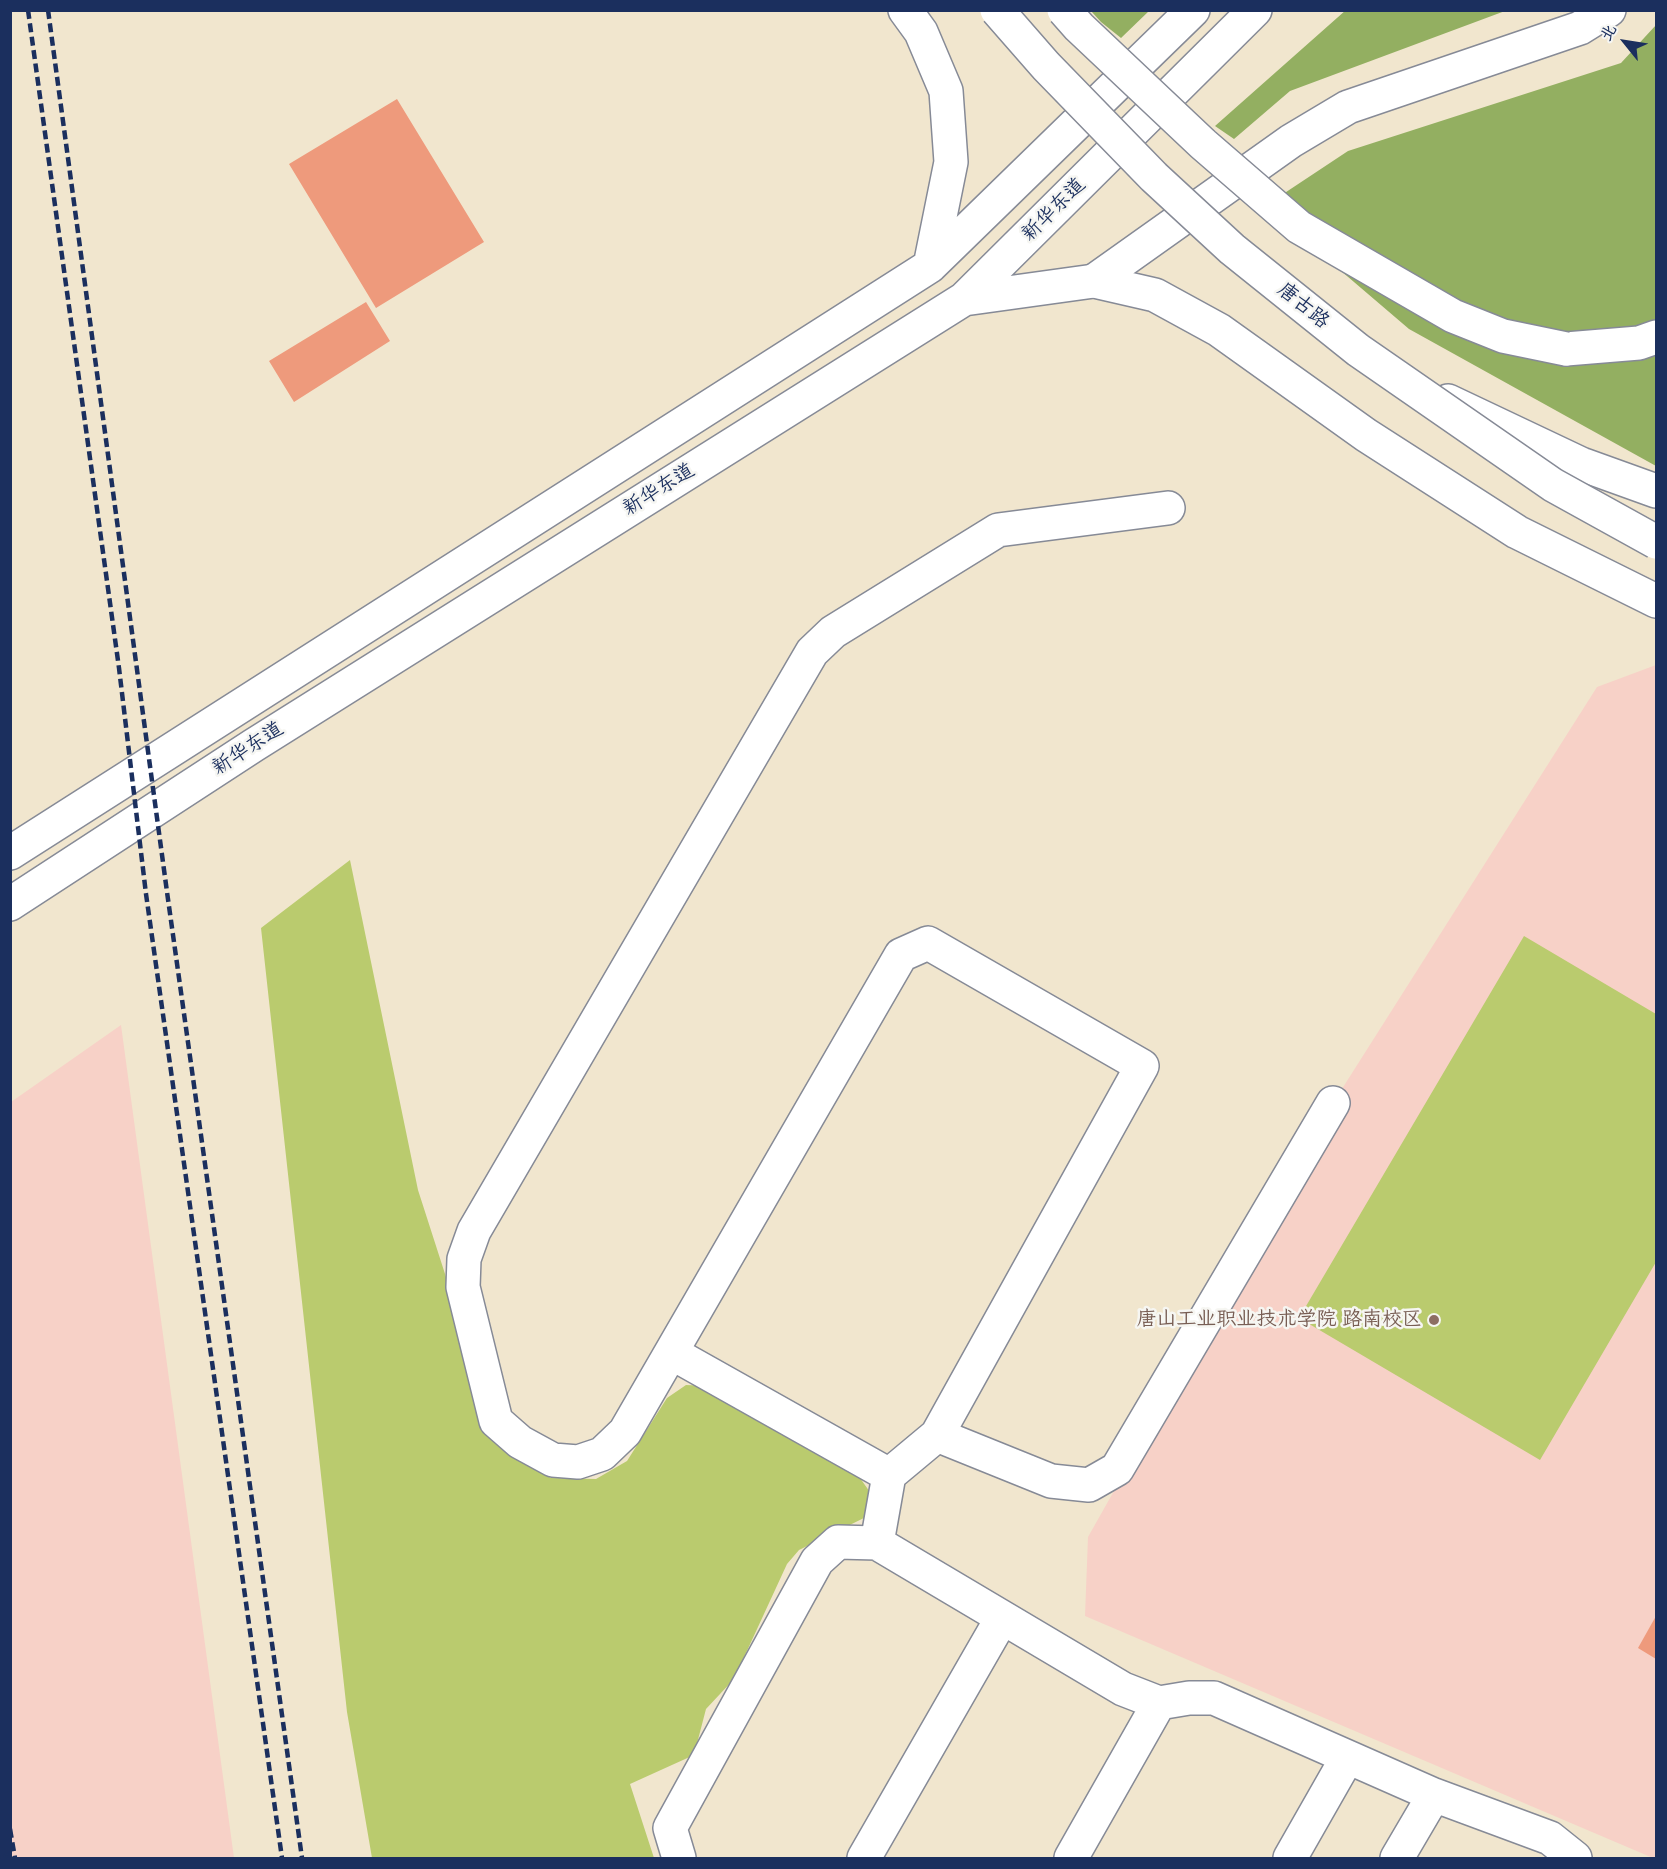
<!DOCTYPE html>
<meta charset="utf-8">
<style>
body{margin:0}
#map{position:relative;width:1667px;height:1869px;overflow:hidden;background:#f1e6ce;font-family:"Balsamiq Sans","LXGW WenKai TC",sans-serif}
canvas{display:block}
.frame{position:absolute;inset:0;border:12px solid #1b2f5e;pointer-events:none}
.north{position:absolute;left:1595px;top:12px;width:60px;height:60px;-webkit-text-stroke:4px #f6f6f2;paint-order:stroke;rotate:300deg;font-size:16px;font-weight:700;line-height:24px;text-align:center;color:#1b2f5e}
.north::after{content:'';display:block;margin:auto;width:21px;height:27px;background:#1b2f5e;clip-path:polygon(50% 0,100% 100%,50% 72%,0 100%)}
</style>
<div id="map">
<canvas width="1667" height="1869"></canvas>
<div class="frame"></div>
<div class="north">北</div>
</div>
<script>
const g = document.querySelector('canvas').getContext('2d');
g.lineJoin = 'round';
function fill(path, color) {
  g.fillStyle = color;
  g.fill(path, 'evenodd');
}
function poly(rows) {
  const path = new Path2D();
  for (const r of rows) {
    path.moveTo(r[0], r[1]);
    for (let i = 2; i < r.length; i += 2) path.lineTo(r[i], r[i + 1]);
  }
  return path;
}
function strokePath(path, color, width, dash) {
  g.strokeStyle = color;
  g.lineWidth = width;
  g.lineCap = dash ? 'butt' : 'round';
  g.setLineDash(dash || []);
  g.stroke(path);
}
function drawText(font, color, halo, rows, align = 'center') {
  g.font = font + ' "Balsamiq Sans","LXGW WenKai TC",sans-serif';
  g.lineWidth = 5;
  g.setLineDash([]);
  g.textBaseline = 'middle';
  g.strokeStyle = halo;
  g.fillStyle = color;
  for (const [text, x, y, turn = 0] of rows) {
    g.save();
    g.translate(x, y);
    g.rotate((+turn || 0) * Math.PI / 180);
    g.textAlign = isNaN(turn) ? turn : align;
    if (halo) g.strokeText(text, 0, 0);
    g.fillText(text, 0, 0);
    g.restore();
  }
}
fill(poly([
 [1656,665,1656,1858,1653,1858,1085,1616,1088,1537,1333,1103,1597,687],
 [121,1025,234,1858,11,1858,11,1102]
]), '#f7d1c7');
fill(poly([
 [350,860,418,1190,501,1448,551,1478,596,1479,627,1461,667,1398,686,1385,711,1386,860,1478,872,1495,870,1515,799,1550,787,1564,734,1679,706,1709,694,1755,630,1784,654,1858,372,1858,347,1712,261,928],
 [1524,936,1656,1014,1656,1262,1540,1460,1299,1318]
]), '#bacb6e');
fill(poly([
 [1346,10,1505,11,1290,91,1234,139,1215,126],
 [1091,11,1090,11,1149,11,1121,38,1101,22],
 [1656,25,1656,466,1409,329,1265,206,1348,151,1621,63]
]), '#93af61');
fill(poly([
 [397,99,484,242,376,308,289,164],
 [366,302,390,341,294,402,269,361],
 [1656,1616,1656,1659,1638,1648]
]), '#ee9a7c');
const minor = poly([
 [1094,281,1291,141,1348,107,1580,28,1609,10],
 [672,1353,889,1475,877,1543,1123,1689,1159,1703,1189,1698,1214,1698,1434,1795,1550,1838,1575,1858],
 [937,1435,1142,1066,928,943,901,955,625,1432,602,1454,578,1462,553,1460,520,1442,496,1421,463,1287,464,1259,474,1231,812,652,833,632,998,530,1168,508],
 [889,1475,937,1435,1051,1481,1089,1485,1117,1469,1333,1103],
 [679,1858,670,1828,817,1561,838,1542,877,1543],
 [864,1858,1002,1618],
 [1071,1858,1159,1703],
 [1290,1858,1347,1758],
 [1397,1858,1434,1795]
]);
const major = poly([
 [905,10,921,32,946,91,951,162,930,266],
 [964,299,1094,281,1155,295,1219,330,1366,435,1517,532,1656,601],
 [1566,349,1639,343,1656,337],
 [1448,401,1581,464,1656,491],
 [10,853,930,266,1193,10],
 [10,904,254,745,964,299,1255,10]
]);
strokePath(minor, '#868a96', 36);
strokePath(major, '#868a96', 36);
strokePath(minor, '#fff', 33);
strokePath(major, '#fff', 33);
strokePath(poly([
 [28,10,119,668,146,894,282,1858],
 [48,10,167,892,302,1858],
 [10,1829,15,1858]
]), '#1b2f5e', 4.5, [9, 4.5]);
const majorBridge = poly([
 [997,10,1046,66,1154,177,1232,249,1358,350,1553,485,1656,542],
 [1064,10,1079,27,1203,144,1299,227,1453,316,1503,336,1566,349]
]);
strokePath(majorBridge, '#868a96', 36, []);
strokePath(majorBridge, '#fff', 33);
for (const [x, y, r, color] of [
 [1434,1320,6,"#8d6e63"]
]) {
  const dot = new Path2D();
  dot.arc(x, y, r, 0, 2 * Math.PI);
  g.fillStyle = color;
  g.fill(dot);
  strokePath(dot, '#f6f6f2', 2);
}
drawText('20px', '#1b2f5e', '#f6f6f2', [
 ["新华东道",1054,210,-45],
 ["唐古路",1303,306,39],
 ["新华东道",659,490,-32],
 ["新华东道",248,749,-33]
]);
drawText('20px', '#785e54', '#f6f6f2', [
 ["唐山工业职业技术学院 路南校区",1422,1320]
], 'right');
</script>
